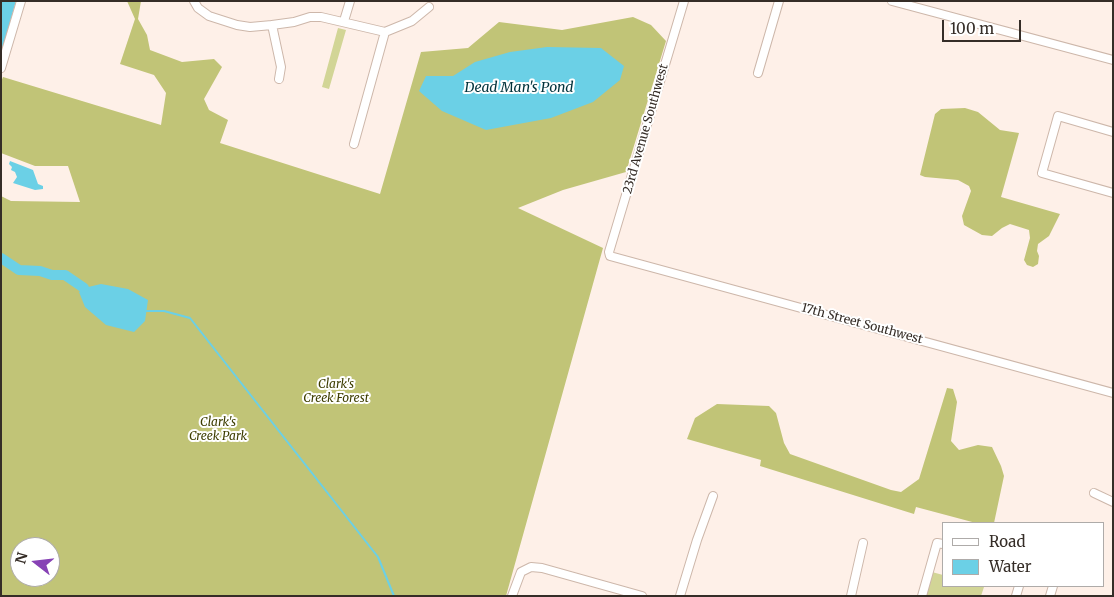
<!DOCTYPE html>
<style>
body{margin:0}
#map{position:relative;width:1114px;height:597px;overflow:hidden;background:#fef0e8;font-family:Merriweather,serif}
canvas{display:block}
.frame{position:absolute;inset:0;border:2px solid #352d27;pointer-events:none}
.legend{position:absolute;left:942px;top:522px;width:162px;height:65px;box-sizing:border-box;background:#fff;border:1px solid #aeaba9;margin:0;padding:6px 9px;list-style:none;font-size:15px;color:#352d27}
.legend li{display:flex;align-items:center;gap:10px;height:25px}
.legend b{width:25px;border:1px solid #aeaba9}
.north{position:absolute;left:10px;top:537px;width:50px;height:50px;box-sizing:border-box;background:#fff;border:1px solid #aeaba9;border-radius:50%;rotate:286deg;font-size:14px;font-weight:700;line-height:20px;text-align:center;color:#352d27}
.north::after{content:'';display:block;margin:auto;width:18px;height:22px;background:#8742b5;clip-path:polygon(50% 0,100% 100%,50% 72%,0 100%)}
.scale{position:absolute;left:942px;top:20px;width:79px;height:22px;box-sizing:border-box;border:2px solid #352d27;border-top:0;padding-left:6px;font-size:15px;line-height:18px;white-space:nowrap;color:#352d27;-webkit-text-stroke:4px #fff;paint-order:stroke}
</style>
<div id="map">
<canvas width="1114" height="597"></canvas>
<div class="frame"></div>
<ul class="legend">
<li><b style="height:6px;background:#fff"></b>Road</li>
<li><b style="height:14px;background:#6bd0e6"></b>Water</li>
</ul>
<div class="north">N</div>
<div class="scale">100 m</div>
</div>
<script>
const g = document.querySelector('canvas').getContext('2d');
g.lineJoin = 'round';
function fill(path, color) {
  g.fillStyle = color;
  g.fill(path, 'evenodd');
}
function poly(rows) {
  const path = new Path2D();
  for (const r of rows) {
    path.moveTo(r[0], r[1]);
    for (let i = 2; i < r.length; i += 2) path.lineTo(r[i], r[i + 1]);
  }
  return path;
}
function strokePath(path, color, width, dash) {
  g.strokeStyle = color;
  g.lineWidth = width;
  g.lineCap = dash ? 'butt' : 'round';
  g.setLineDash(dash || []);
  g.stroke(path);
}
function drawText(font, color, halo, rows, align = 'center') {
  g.font = font + ' Merriweather,serif';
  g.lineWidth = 4;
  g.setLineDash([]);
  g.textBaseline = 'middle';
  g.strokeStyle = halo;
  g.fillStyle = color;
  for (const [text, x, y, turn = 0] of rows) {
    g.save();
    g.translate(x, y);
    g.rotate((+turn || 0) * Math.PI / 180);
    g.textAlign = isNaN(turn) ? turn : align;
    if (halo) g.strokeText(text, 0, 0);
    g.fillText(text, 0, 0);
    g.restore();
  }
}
fill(poly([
 [338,28,346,30,329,89,322,87],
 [932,572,943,575,943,586,984,587,981,596,926,596]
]), '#d2d596');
fill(poly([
 [127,1,141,1,138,19,147,35,150,50,182,62,214,59,222,67,204,99,209,110,228,120,220,143,380,194,421,52,468,48,499,22,562,30,633,17,651,25,666,41,626,172,563,190,518,208,603,248,506,596,1,596,1,196,11,201,80,202,68,166,35,166,1,153,1,82,3,77,161,125,166,93,154,75,120,64,135,19],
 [20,547,50,547,50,577,20,577],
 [965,108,978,112,1000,130,1019,133,1001,197,1060,214,1049,236,1038,244,1037,251,1039,256,1038,264,1033,267,1027,265,1024,260,1030,238,1029,230,1010,224,1002,228,992,236,982,235,964,225,962,216,971,191,969,186,958,180,925,177,920,175,935,114,941,109],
 [947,388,953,389,957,402,951,441,959,450,978,445,992,447,1001,466,1004,476,994,523,976,523,916,507,914,514,760,466,761,460,687,439,695,418,717,404,769,406,776,413,784,443,790,454,891,490,901,492,919,479]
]), '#c1c477');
fill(poly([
 [1,1,16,1,1,54],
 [547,47,601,48,624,66,620,80,593,102,551,118,486,130,442,111,419,91,426,76,453,76,475,62,510,52],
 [10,161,33,170,38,184,43,186,43,189,35,190,13,183,17,177,15,172,11,170,12,167,9,164],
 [101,284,128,289,148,300,145,321,134,332,106,325,85,307,79,292,84,288]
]), '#6bd0e6');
strokePath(poly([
 [146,311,164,311,190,318,378,557,394,596]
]), '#6bd0e6', 2);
strokePath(poly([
 [1,258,19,270,40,271,52,275,65,275,84,288]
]), '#6bd0e6', 10);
const minor = poly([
 [194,1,198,8,209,16,237,25,250,27,272,25,294,22,310,17,321,17,385,32,412,21,429,7],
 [684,1,609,252,610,256,1113,393],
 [892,1,1113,60],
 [344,21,350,1],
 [272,25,281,67,279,79],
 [1,68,21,1],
 [758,73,779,1],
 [1113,132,1058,116,1042,173,1113,193],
 [354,144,385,32],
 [1094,493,1113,502],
 [512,596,521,572,531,567,542,568,642,596],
 [680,596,697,540,713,496],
 [851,596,863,543],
 [922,596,937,543,943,544],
 [1016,596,1019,586],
 [1050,596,1053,586]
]);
strokePath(minor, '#cdb7aa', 10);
strokePath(minor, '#fff', 8);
drawText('12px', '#352d27', '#fff', [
 ["23rd Avenue Southwest",646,129,-74],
 ["17th Street Southwest",862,324,15]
]);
drawText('italic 12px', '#3d3d00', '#fff', [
 ["Clark's",336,385],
 ["Creek Forest",336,399],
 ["Clark's",218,423],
 ["Creek Park",218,437]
]);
drawText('italic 14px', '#00323b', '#fff', [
 ["Dead Man's Pond",519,88]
]);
</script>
